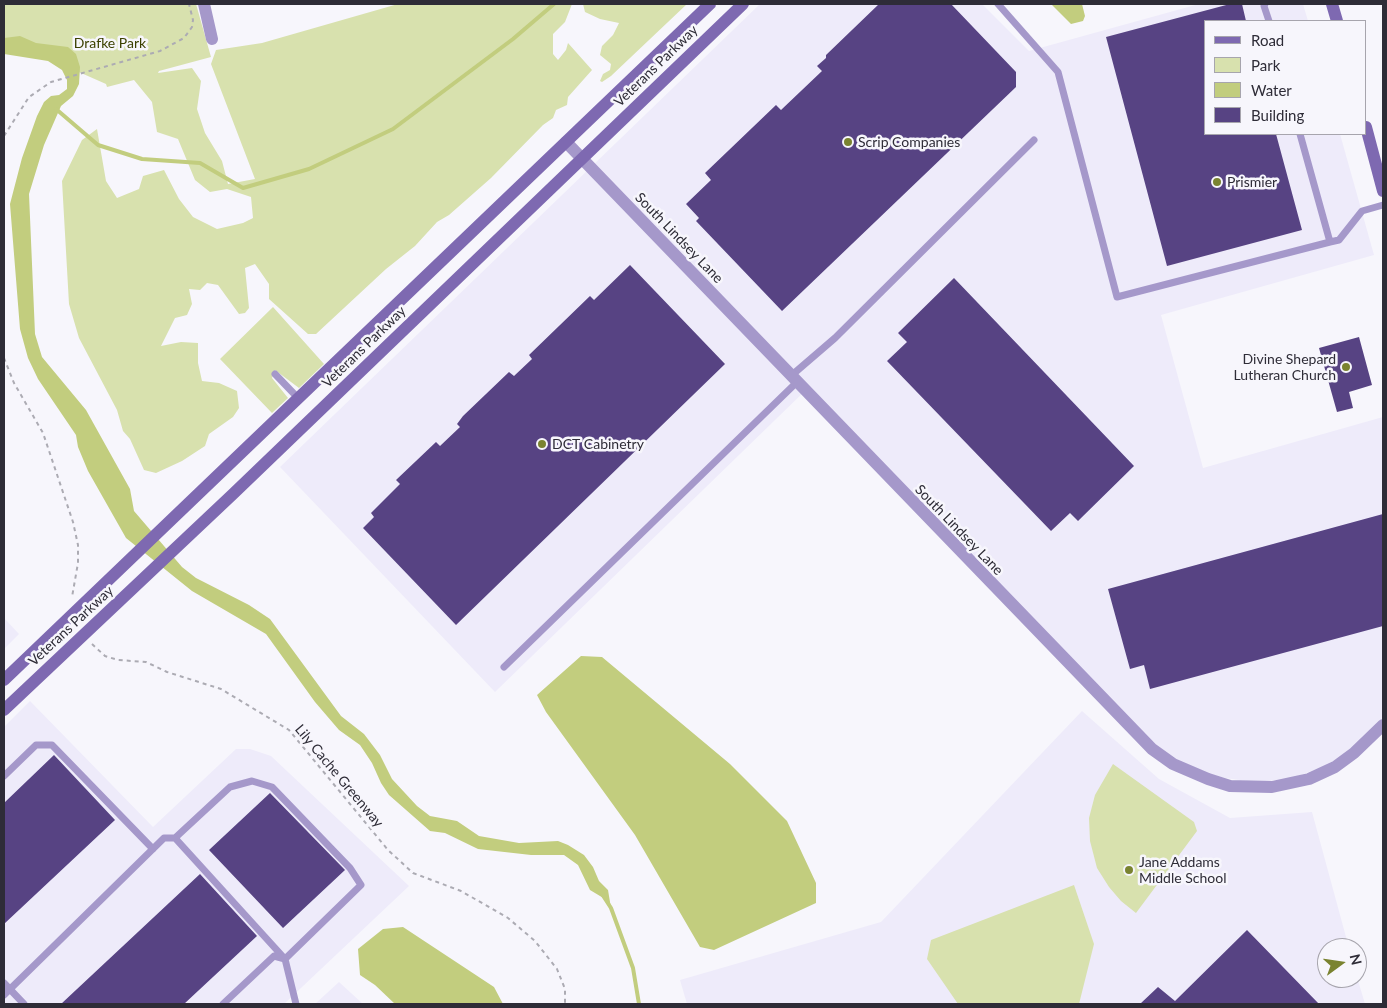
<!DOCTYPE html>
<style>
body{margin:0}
#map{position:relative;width:1387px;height:1008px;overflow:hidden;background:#f7f6fc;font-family:Lato,sans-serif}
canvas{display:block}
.frame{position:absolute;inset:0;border:5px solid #2e2c37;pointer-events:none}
.legend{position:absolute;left:1204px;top:20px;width:162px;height:115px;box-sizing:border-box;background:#f7f6fc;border:1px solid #a7a5ad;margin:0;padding:6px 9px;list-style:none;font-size:15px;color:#2e2c37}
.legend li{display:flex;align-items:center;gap:10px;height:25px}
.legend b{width:25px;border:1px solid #a7a5ad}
.north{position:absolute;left:1317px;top:938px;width:50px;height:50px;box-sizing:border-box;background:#f7f6fc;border:1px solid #a7a5ad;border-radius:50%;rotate:76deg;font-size:14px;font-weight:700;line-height:20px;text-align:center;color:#2e2c37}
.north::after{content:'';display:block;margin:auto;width:18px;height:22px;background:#7a8330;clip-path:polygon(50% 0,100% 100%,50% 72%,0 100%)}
</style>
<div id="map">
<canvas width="1387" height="1008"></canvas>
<div class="frame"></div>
<ul class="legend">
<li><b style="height:6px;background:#7e69b1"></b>Road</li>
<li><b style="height:14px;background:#d8e1ae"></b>Park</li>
<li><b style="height:14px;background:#c2cd7e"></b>Water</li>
<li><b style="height:14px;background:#574383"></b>Building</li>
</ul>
<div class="north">N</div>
</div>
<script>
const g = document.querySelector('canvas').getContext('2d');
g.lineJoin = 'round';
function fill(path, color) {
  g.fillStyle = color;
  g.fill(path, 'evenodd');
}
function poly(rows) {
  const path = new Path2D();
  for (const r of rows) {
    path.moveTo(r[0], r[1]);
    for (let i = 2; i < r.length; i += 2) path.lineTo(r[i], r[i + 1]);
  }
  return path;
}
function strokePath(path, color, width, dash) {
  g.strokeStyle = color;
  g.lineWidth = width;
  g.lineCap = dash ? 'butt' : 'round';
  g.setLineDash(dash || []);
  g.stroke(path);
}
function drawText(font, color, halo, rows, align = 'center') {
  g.font = font + ' Lato,sans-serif';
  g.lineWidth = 5;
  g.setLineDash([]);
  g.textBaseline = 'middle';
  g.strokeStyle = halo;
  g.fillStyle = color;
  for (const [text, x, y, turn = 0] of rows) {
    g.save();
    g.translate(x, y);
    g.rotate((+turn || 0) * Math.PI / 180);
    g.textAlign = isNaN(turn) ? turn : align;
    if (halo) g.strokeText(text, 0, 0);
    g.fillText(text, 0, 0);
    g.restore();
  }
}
fill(poly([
 [760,4,982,4,1029,51,1199,4,1303,4,1308,21,1206,21,1206,134,1340,134,1374,255,1161,315,1203,468,1383,417,1383,718,1347,753,1323,767,1289,779,1255,782,1225,778,1193,769,1160,749,809,387,495,692,280,467],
 [4,618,19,634,4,649],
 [30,701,153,827,236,749,250,749,271,756,409,886,284,1004,4,1004,4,727],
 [1082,711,1159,779,1230,818,1312,812,1349,948,1327,948,1327,978,1357,977,1365,1004,687,1004,680,980,881,922],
 [339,982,363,1004,315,1004]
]), '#eeebfa');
fill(poly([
 [4,4,196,4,211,57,159,71,158,73,192,68,201,81,197,109,205,133,222,161,228,184,255,179,211,64,216,50,262,43,398,4,572,4,565,22,553,34,553,54,558,60,566,50,568,43,592,70,568,97,567,105,556,110,553,118,543,125,491,178,449,215,437,222,415,246,386,269,316,334,308,334,269,299,269,284,255,264,245,268,249,308,245,313,239,314,218,285,207,283,200,290,189,289,192,304,187,315,175,318,161,346,181,342,198,343,198,363,202,381,219,383,237,391,239,408,233,417,209,434,205,446,182,461,156,473,144,470,130,439,123,431,117,410,79,338,69,304,62,181,82,140,97,129,106,181,117,198,139,189,143,176,164,170,179,199,193,217,217,229,243,223,253,218,251,197,227,189,210,192,195,180,178,139,157,132,152,102,134,80,107,87,106,84,4,39],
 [583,4,687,4,611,76,602,82,600,81,603,74,610,70,611,64,600,55,602,46,613,35,619,23,600,19,585,12],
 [273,307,324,364,299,388,275,370,272,378,288,398,272,413,220,359],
 [1113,764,1194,822,1197,831,1136,913,1121,901,1109,887,1097,868,1090,841,1089,818,1095,795],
 [1074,885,1094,944,1079,1004,958,1004,927,959,931,940]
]), '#d8e1ae');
fill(poly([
 [1051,4,1082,4,1085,16,1083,21,1071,24],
 [20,36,36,43,68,47,76,54,80,67,79,84,73,96,61,106,44,145,29,194,35,334,42,357,86,410,130,489,134,511,182,567,196,578,249,605,270,619,341,716,364,734,380,755,392,779,417,806,430,816,457,821,479,836,519,843,558,841,568,845,584,855,593,867,599,881,608,890,611,908,605,899,590,890,578,865,564,855,531,855,478,849,445,833,430,831,389,795,381,783,372,763,360,745,339,730,315,702,266,634,192,591,126,538,88,471,78,447,76,435,38,379,28,358,20,329,10,204,22,158,37,116,44,102,51,96,59,95,67,89,67,80,62,70,48,61,4,54,4,38],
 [581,656,602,657,730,764,787,821,816,883,816,903,714,950,700,947,635,835,546,712,537,695],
 [403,927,494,987,503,1004,395,1004,375,985,360,975,358,949,383,929]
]), '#c2cd7e');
strokePath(poly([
 [56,109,98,145,142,159,200,163,243,188,309,169,393,129,513,39,554,4],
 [602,894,611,908,633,968,639,1004]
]), '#c2cd7e', 4);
fill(poly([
 [879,4,951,4,1016,72,1016,87,782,311,696,221,699,218,686,204,711,180,705,173,776,105,781,110,822,71,817,66,826,58,826,55],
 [1230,4,1242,4,1246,21,1206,21,1206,134,1276,134,1302,230,1167,266,1106,37],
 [630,265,725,364,456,625,363,528,374,517,371,513,400,484,396,480,436,442,440,446,460,427,457,424,463,416,509,372,514,376,532,359,529,355,590,296,594,300],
 [954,278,1134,466,1078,521,1070,513,1051,531,887,361,907,342,898,333],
 [1359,337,1372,385,1349,392,1353,408,1337,412,1319,348],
 [1383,514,1383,626,1150,689,1144,665,1130,669,1108,589],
 [54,755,115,820,4,924,4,803],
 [270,793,345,870,283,928,209,850],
 [200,874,257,936,184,1004,61,1004],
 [1247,930,1319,1004,1140,1004,1158,987,1175,1001]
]), '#574383');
strokePath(poly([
 [4,136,29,97,51,82,160,51,184,38,192,27,193,20,189,4],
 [4,358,14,383,43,433,73,522,78,545,78,563,72,597],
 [92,644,105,656,118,660,146,662,167,672,221,689,289,730,388,850,413,873,461,891,508,918,535,941,557,969,565,989,565,1004]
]), '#acabb3', 2, [4, 4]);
strokePath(poly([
 [998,4,1058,72,1117,297,1330,242,1300,134],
 [1265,4,1264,6,1269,21],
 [1330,242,1339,240,1362,211,1383,205],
 [275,374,299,399],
 [792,375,835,338,1034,140],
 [504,667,797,382],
 [4,776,36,745,52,745,153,849],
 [4,983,24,1004],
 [4,995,164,838,175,838,230,787,252,781,272,787,350,868,361,885,285,959,175,838],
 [223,1004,274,956,285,959,296,1004]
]), '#a598ca', 7);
strokePath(poly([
 [204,4,212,39],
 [566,142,1152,749,1173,764,1208,779,1230,786,1272,787,1309,779,1335,767,1354,753,1383,725]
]), '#a598ca', 12);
strokePath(poly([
 [1332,4,1337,21],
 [1366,127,1383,191],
 [4,680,710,4],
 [4,710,233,494,743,4]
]), '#7e69b1', 12);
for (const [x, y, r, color] of [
 [848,142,5,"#7a8330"],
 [1217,182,5,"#7a8330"],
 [1346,367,5,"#7a8330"],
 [542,444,5,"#7a8330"],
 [1129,870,5,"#7a8330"]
]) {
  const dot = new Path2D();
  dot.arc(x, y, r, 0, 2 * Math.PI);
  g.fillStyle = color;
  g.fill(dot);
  strokePath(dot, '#f7f6fc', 2);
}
drawText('14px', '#3c4102', '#f7f6fc', [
 ["Drafke Park",110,43]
]);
drawText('14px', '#2e2c37', '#f7f6fc', [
 ["Veterans Parkway",656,66,-44],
 ["South Lindsey Lane",679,238,46],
 ["Veterans Parkway",364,347,-44],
 ["South Lindsey Lane",959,530,46],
 ["Veterans Parkway",71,626,-43],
 ["Lily Cache Greenway",339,776,50]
]);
drawText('14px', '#2e2c37', '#f7f6fc', [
 ["Scrip Companies",858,142],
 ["Prismier",1227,182],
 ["Divine Shepard",1336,359,"right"],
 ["Lutheran Church",1336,375,"right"],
 ["DCT Cabinetry",552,444],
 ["Jane Addams",1139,862],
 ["Middle School",1139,878]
], 'left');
</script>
